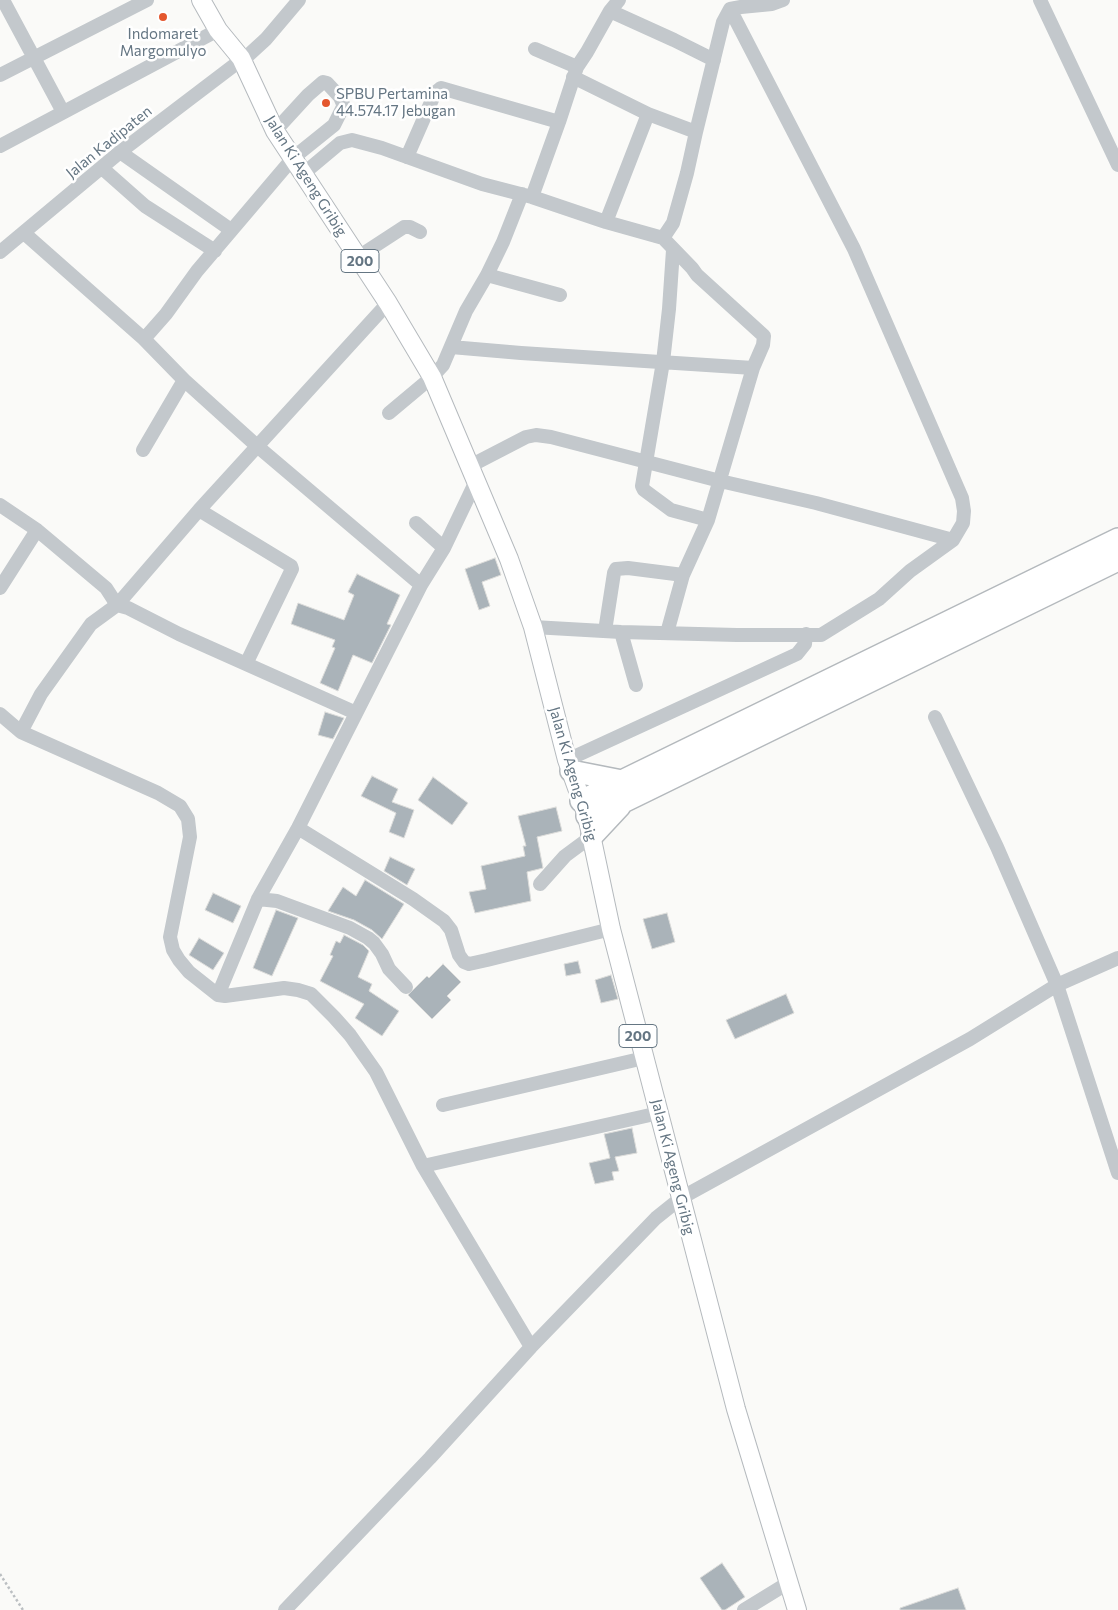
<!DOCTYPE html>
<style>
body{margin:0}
canvas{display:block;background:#fafaf8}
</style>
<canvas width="1118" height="1610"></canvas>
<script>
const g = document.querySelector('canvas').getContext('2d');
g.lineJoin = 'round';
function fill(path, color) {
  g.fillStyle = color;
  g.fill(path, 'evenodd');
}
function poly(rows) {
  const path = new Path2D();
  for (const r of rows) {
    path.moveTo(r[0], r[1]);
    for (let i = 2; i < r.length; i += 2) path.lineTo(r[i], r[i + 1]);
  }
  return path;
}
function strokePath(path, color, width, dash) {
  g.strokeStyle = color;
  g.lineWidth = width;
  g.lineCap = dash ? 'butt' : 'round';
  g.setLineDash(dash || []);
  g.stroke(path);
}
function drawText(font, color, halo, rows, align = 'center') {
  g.font = font + ' Commissioner,sans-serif';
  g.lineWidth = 5;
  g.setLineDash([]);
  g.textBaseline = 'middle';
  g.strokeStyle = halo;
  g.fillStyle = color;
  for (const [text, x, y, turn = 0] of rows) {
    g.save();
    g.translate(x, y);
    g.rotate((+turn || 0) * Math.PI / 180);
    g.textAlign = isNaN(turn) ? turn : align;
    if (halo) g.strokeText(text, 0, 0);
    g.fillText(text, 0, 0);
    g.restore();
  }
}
const building = poly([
 [495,558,501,575,482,582,490,606,479,610,465,569,495,558],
 [357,574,400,595,387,624,391,625,372,663,353,655,338,691,320,683,335,648,332,647,335,640,291,624,298,603,344,620,354,595,348,592,357,574],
 [325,712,344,718,333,739,318,735,325,712],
 [372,776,398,789,392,802,414,810,404,838,389,832,396,813,361,796,372,776],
 [433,777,468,803,452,825,418,800,433,777],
 [556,807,562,831,537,837,543,868,527,872,531,901,475,913,469,892,486,889,481,866,525,856,523,846,526,846,518,816,556,807],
 [390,857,415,869,407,885,384,871,390,857],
 [365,880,404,904,382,939,372,930,354,920,328,911,343,887,356,896,365,880],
 [213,893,241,906,233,923,205,910,213,893],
 [276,910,298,918,272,976,253,968,276,910],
 [667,913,675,942,652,949,643,919,667,913],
 [344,935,363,945,369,951,358,977,372,984,369,991,399,1011,382,1036,355,1018,364,1004,320,981,333,956,330,955,336,941,340,943,344,935],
 [199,938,224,953,213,970,189,955,199,938],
 [578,961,581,973,566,976,564,964,578,961],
 [443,964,461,982,447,996,451,1000,432,1019,408,995,427,976,429,978,443,964],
 [611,975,618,999,601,1003,595,980,611,975],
 [786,994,794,1013,735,1039,726,1020,786,994],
 [632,1128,637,1153,615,1157,619,1171,612,1172,614,1180,595,1184,589,1163,610,1158,604,1134,632,1128],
 [722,1563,745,1597,725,1610,722,1610,700,1578,722,1563],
 [958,1588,966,1610,900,1610,900,1608,958,1588]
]);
fill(building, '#aab3b9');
strokePath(building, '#dcdcda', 1);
const major = poly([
 [201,0,218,30,241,58,275,131,388,303,432,377,509,559,533,627,567,760,587,816,611,929,736,1409,797,1610]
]);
const highway = poly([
 [571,771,622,781],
 [581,801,1118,539],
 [587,816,623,802,1118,560],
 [592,836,620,806]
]);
strokePath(major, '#b5babe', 20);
strokePath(highway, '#b4b9bd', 24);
strokePath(poly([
 [0,1574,23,1610]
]), '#bbbfc2', 2.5, [2.5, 2.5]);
strokePath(poly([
 [3,0,63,112],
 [1040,0,1118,165],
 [610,11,619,0],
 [535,49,577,67],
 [242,61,266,39,299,0],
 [0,75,147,0],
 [573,77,648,114,696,132],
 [0,146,218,30],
 [120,152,231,230],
 [407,157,435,93,441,88,559,122],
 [102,168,145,206,215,251],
 [303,174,340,143,352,140,382,148,482,184,532,197,606,222,663,238],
 [532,197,559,122,577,67,587,52,610,11,674,40,714,60],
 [606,222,648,114],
 [24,233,144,339,184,380,257,446,421,585],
 [673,250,669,309,663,362,642,486,644,490,671,510,708,520],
 [0,252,120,152,241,60],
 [358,257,404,227,410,227,420,232],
 [487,275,560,295],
 [144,339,166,314,197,271,293,158,334,125,343,107,343,104,340,97,327,83,323,82,308,95,275,131],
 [451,347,521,353,753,368],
 [389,413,432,377,443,365,466,311,487,275,503,242,522,194],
 [143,450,184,380],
 [470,466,526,437,536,435,551,437,720,481,816,503,953,540],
 [0,505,37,530,106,588,117,605,128,608,179,634,356,713],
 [199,510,291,566,292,569,246,664],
 [416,523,444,548],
 [0,588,37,530],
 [533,627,621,632,737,635,821,635,879,599,910,571,953,540,963,523,964,511,962,498,854,249,730,9],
 [605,631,614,573,616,569,628,568,683,575],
 [621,632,636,685],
 [667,633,683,575,708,520,753,368,763,345,764,336,697,275,692,268,663,238,673,223,687,173,696,132,723,22,730,9,741,7,772,4,783,0],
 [0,714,21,732,158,793,180,806,188,819,190,837,170,937,173,950,179,960,189,972,218,995,225,996,284,988,298,990,311,994,334,1017,350,1035,376,1072,423,1166,531,1347],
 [935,717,997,847,1057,985,1118,1173],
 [21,732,41,694,91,624,117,605,199,510,388,303],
 [567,760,797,654,805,644,806,634],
 [298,828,413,899,444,921,451,930,459,955,464,962,469,964,487,960,611,929],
 [540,884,565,856,592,836],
 [258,899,277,901,350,928,368,938,374,943,382,954,389,969,406,987],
 [218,995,258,899,298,828,421,585,444,548,476,481],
 [443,1105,644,1058],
 [423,1166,659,1113],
 [285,1610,430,1458,531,1347,656,1218,681,1198,970,1039,1057,985,1118,958],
 [744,1610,788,1583]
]), '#c3c8cc', 14);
strokePath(major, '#fff', 18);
strokePath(highway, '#fff', 21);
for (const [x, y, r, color] of [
 [163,17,5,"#e4572e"],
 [326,103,5,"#e4572e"]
]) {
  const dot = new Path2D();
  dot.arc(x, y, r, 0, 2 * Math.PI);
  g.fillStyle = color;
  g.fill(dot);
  strokePath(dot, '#fff', 2);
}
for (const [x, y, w] of [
 [360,261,38],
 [638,1036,38]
]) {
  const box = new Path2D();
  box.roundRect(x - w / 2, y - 11.5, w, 23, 4);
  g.fillStyle = '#fff';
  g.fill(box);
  strokePath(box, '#657683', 1);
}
drawText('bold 14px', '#657683', null, [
 ["200",360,261],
 ["200",638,1036]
]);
drawText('15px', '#657683', '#fff', [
 ["Indomaret",163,34],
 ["Margomulyo",163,51],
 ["SPBU Pertamina",336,94,"left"],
 ["44.574.17 Jebugan",336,111,"left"]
]);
drawText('15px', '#657683', '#fff', [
 ["Jalan Kadipaten",109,142,-39],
 ["Jalan Ki Ageng Gribig",306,176,58],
 ["Jalan Ki Ageng Gribig",573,774,74],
 ["Jalan Ki Ageng Gribig",673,1167,76]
]);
</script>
